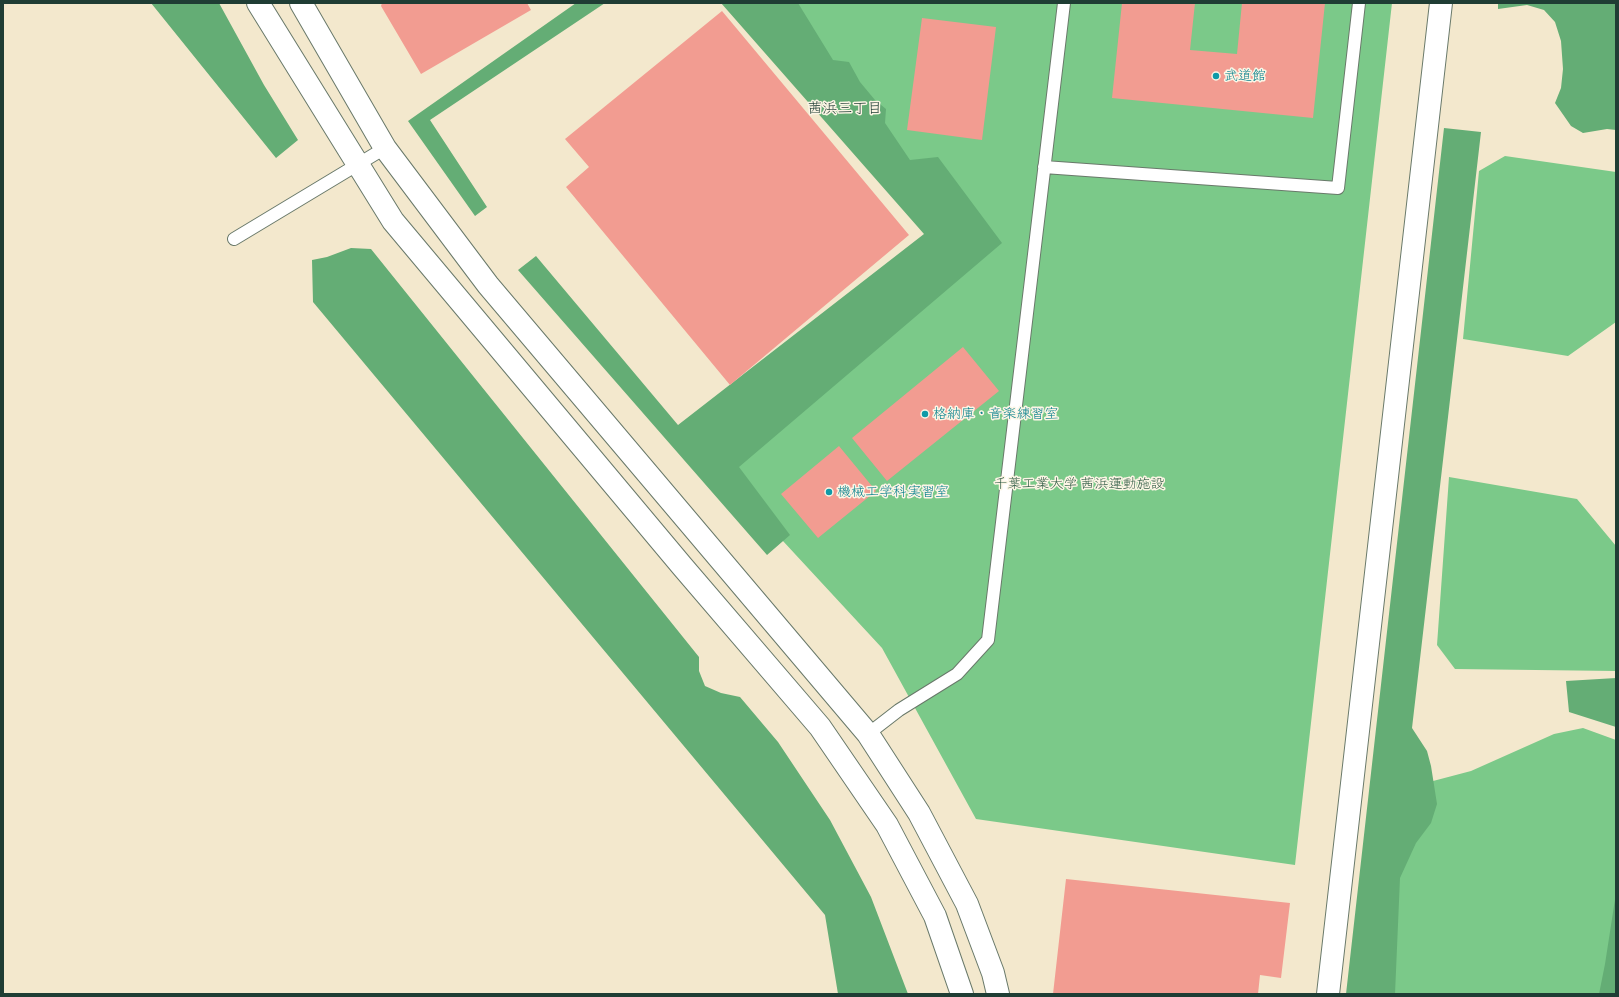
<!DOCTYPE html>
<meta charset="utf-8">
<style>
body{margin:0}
#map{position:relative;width:1619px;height:997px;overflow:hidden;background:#f3e8cd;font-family:"Patrick Hand",sans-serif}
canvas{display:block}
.frame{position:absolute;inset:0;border:4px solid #1f3d34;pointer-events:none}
</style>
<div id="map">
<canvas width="1619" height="997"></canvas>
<div class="frame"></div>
</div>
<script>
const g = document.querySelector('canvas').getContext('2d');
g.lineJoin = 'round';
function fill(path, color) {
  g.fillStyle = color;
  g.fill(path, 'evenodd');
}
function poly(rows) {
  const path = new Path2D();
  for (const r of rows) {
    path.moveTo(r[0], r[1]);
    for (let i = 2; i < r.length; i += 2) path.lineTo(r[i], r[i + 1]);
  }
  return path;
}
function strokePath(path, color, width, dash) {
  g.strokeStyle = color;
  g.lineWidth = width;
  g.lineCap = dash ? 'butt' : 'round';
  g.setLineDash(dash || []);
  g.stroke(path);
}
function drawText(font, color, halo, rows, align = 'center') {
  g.font = font + ' "Patrick Hand","Klee One",sans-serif';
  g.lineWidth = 3;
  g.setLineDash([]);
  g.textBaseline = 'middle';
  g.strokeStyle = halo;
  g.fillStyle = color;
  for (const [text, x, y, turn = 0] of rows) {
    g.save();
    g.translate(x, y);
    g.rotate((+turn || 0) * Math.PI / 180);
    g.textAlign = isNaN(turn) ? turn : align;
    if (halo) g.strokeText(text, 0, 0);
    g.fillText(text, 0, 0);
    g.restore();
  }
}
fill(poly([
 [763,3,1392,3,1295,865,976,819,882,648,708,460,967,243],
 [1505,156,1616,172,1616,322,1568,356,1463,339,1479,171],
 [1449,477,1577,499,1616,546,1616,671,1455,669,1437,645],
 [1583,728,1616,740,1616,994,1356,994,1380,795,1471,771,1554,734]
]), '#7bc989');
fill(poly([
 [151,3,219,3,264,85,298,140,276,158],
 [576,3,605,3,430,120,487,207,475,216,408,121],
 [721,3,798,3,833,60,849,62,860,82,875,100,886,109,885,123,910,160,938,157,1002,243,739,467,790,535,767,555,518,270,536,256,678,425,924,234],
 [1498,3,1616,3,1616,130,1607,129,1583,133,1571,126,1555,103,1561,88,1563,69,1561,41,1555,22,1544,10,1527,5,1498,9],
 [1444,128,1481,132,1412,728,1427,751,1431,766,1437,804,1431,823,1416,843,1400,878,1395,994,1346,994],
 [351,248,371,249,699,657,699,671,705,686,721,693,740,697,778,742,830,820,871,897,908,994,838,994,825,915,313,302,312,260,327,257],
 [1616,678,1616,727,1569,712,1566,681],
 [1616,893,1616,994,1599,994,1605,964]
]), '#64ad75');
fill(poly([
 [382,3,527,3,531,10,421,74,381,6],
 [1122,3,1195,3,1190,50,1237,54,1242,3,1325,3,1313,118,1112,98],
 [722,11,909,235,730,385,566,187,589,167,565,139],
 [922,18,996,27,982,140,907,130],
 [963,347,999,391,887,481,852,438],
 [839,446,876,491,818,538,781,494],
 [1066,879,1290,903,1281,978,1260,975,1258,994,1053,994]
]), '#f29c91');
const lane = poly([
 [1044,167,1338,188,1359,3],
 [234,239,385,148],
 [868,734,899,710,957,674,988,640,1064,3]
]);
const secondary = poly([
 [258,3,393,221,682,566,820,727,887,825,935,916,962,994],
 [301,3,385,148,488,285,868,734,919,813,967,904,993,973,998,994],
 [1328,994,1441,3]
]);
strokePath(lane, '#69796a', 14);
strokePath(secondary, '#69796a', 24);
strokePath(lane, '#fff', 12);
strokePath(secondary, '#fff', 22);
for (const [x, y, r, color] of [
 [1216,76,4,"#0f9aa8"],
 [925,414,4,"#0f9aa8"],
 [829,492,4,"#0f9aa8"]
]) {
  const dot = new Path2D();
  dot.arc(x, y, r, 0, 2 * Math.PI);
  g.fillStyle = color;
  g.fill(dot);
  strokePath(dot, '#fcf5e5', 1.5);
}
drawText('14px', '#0d838f', '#fcf5e5', [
 ["武道館",1224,76],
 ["格納庫 ･ 音楽練習室",933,414],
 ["機械工学科実習室",837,492]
], 'left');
drawText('14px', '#366049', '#fcf5e5', [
 ["千葉工業大学 茜浜運動施設",1079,484]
]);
drawText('15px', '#1f3d34', '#fcf5e5', [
 ["茜浜三丁目",845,109]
]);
</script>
